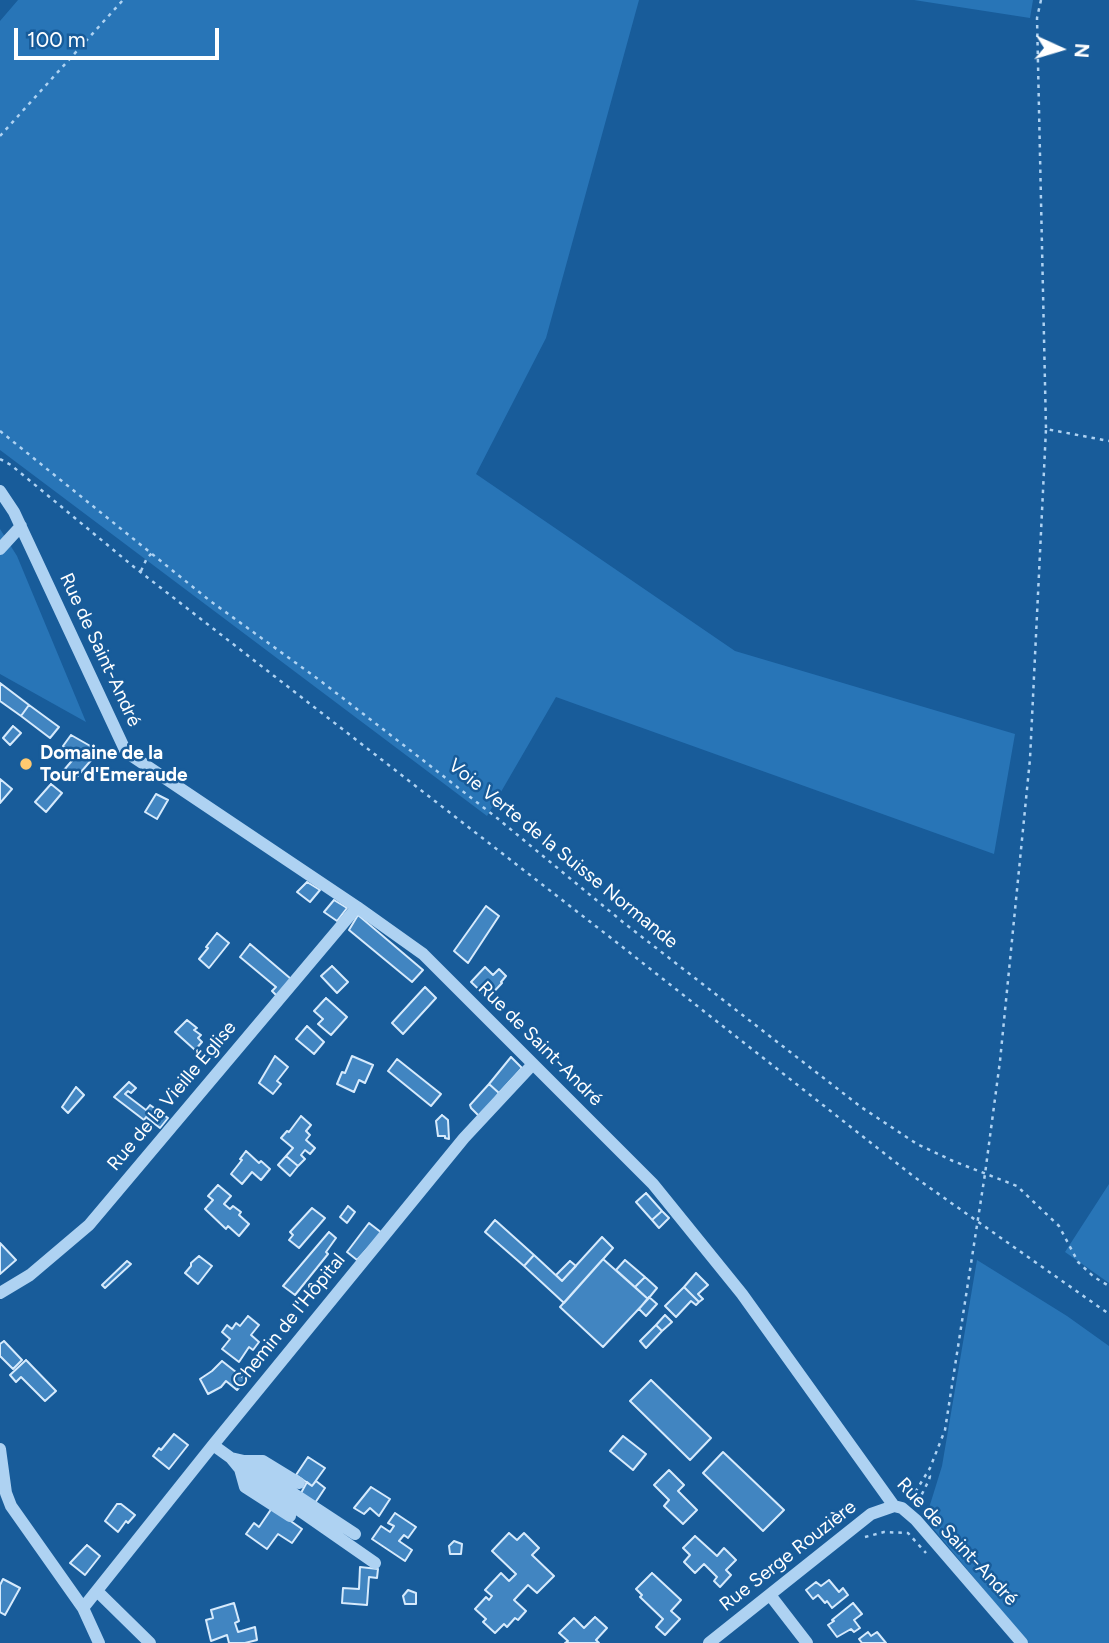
<!DOCTYPE html>
<meta charset="utf-8">
<style>
body{margin:0}
#map{position:relative;width:1109px;height:1643px;overflow:hidden;background:#185c9a;font-family:Figtree,sans-serif}
canvas{display:block}
.north{position:absolute;left:1025px;top:14px;width:70px;height:70px;-webkit-text-stroke:5px #185c9a;paint-order:stroke;rotate:94deg;font-size:19px;font-weight:700;line-height:28px;text-align:center;color:#fff}
.north::after{content:'';display:block;margin:auto;width:24px;height:32px;background:#fff;clip-path:polygon(50% 0,100% 100%,50% 72%,0 100%)}
.scale{position:absolute;left:14px;top:28px;width:205px;height:32px;box-sizing:border-box;border:4px solid #fff;border-top:0;padding-left:9px;font-size:21px;line-height:24px;white-space:nowrap;color:#fff;-webkit-text-stroke:5px #185c9a;paint-order:stroke}
</style>
<div id="map">
<canvas width="1109" height="1643"></canvas>
<div class="north">N</div>
<div class="scale">100 m</div>
</div>
<script>
const g = document.querySelector('canvas').getContext('2d');
g.lineJoin = 'round';
function fill(path, color) {
  g.fillStyle = color;
  g.fill(path, 'evenodd');
}
function poly(rows) {
  const path = new Path2D();
  for (const r of rows) {
    path.moveTo(r[0], r[1]);
    for (let i = 2; i < r.length; i += 2) path.lineTo(r[i], r[i + 1]);
  }
  return path;
}
function strokePath(path, color, width, dash) {
  g.strokeStyle = color;
  g.lineWidth = width;
  g.lineCap = dash ? 'butt' : 'round';
  g.setLineDash(dash || []);
  g.stroke(path);
}
function drawText(font, color, halo, rows, align = 'center') {
  g.font = font + ' Figtree,sans-serif';
  g.lineWidth = 5;
  g.setLineDash([]);
  g.textBaseline = 'middle';
  g.strokeStyle = halo;
  g.fillStyle = color;
  for (const [text, x, y, turn = 0] of rows) {
    g.save();
    g.translate(x, y);
    g.rotate((+turn || 0) * Math.PI / 180);
    g.textAlign = isNaN(turn) ? turn : align;
    if (halo) g.strokeText(text, 0, 0);
    g.fillText(text, 0, 0);
    g.restore();
  }
}
fill(poly([
 [18,0,639,0,546,338,476,474,735,651,1015,734,994,854,556,697,487,816,0,450,0,21],
 [914,0,1033,0,1030,18],
 [0,529,17,556,86,722,0,674],
 [1109,1184,1109,1283,1065,1252],
 [977,1260,1067,1316,1109,1346,1109,1643,1028,1643,932,1527,929,1508,942,1466]
]), '#2875b7');
const building = poly([
 [0,683,29,705,21,716,0,701,0,683],
 [29,705,59,727,50,738,21,716,29,705],
 [13,726,21,733,10,745,3,738,13,726],
 [71,735,99,751,75,779,64,770,76,756,63,746,71,735],
 [0,779,12,789,0,803,0,779],
 [51,784,62,793,46,812,35,802,51,784],
 [156,794,168,800,157,819,145,812,156,794],
 [307,882,320,890,310,902,297,892,307,882],
 [334,900,347,908,337,921,324,912,334,900],
 [486,906,499,916,468,963,454,951,486,906],
 [358,915,423,970,412,982,349,930,358,915],
 [217,933,229,943,209,968,199,959,208,948,206,947,217,933],
 [250,944,291,979,277,996,272,991,276,987,240,957,250,944],
 [332,966,348,982,337,993,321,976,332,966],
 [485,967,493,975,499,969,506,976,501,982,502,983,488,998,471,982,485,967],
 [425,987,436,998,403,1034,392,1023,425,987],
 [326,998,347,1017,331,1035,318,1024,323,1019,314,1011,326,998],
 [187,1020,197,1028,194,1030,201,1035,198,1038,202,1042,195,1050,175,1032,187,1020],
 [307,1026,324,1042,314,1054,296,1039,307,1026],
 [275,1056,288,1067,277,1081,281,1084,273,1094,259,1083,275,1056],
 [352,1056,373,1065,365,1083,359,1080,354,1092,337,1084,342,1072,345,1073,352,1056],
 [511,1057,522,1068,499,1093,489,1084,511,1057],
 [397,1059,441,1094,431,1106,388,1071,397,1059],
 [129,1082,136,1088,131,1093,128,1091,125,1094,146,1110,150,1105,168,1118,160,1128,146,1117,144,1120,114,1097,129,1082],
 [489,1084,499,1093,480,1117,471,1108,470,1105,489,1084],
 [76,1087,84,1095,68,1113,62,1107,76,1087],
 [442,1115,448,1120,449,1139,445,1138,445,1136,438,1136,436,1121,442,1115],
 [301,1116,311,1125,306,1131,310,1135,306,1140,315,1148,310,1154,305,1150,301,1155,305,1159,298,1166,286,1156,293,1148,281,1138,287,1131,289,1132,301,1116],
 [246,1151,259,1163,261,1161,270,1169,261,1180,252,1172,242,1184,231,1174,242,1160,240,1159,246,1151],
 [286,1156,298,1166,290,1176,278,1165,286,1156],
 [218,1185,231,1196,224,1204,230,1209,233,1206,241,1212,239,1215,249,1224,239,1236,228,1226,226,1229,205,1209,213,1200,208,1196,218,1185],
 [646,1193,662,1211,652,1220,636,1202,646,1193],
 [348,1206,355,1212,347,1223,340,1217,348,1206],
 [312,1208,325,1218,299,1248,289,1240,293,1235,290,1232,312,1208],
 [662,1211,669,1218,659,1228,652,1220,662,1211],
 [495,1220,534,1255,524,1266,485,1232,495,1220],
 [369,1223,382,1233,357,1260,347,1252,369,1223],
 [329,1232,336,1238,326,1252,328,1254,295,1295,283,1286,329,1232],
 [602,1237,613,1248,564,1303,524,1266,534,1255,562,1281,602,1237],
 [0,1243,16,1260,0,1274,0,1243],
 [199,1256,212,1266,198,1284,185,1273,191,1266,191,1263,199,1256],
 [603,1259,648,1299,603,1347,560,1307,603,1259],
 [625,1260,645,1277,635,1287,616,1270,625,1260],
 [127,1261,131,1264,105,1288,102,1285,127,1261],
 [570,1261,576,1266,562,1281,556,1275,570,1261],
 [696,1273,708,1285,698,1294,703,1299,699,1302,684,1287,696,1273],
 [645,1277,657,1288,648,1299,635,1287,645,1277],
 [684,1287,699,1302,696,1305,691,1301,676,1317,665,1306,684,1287],
 [649,1297,657,1304,646,1316,639,1309,649,1297],
 [665,1315,672,1322,662,1331,656,1325,665,1315],
 [248,1316,259,1325,251,1335,259,1342,253,1350,249,1347,239,1362,222,1349,230,1339,222,1332,227,1325,232,1329,236,1323,240,1326,248,1316],
 [656,1325,662,1331,646,1348,640,1341,656,1325],
 [4,1341,22,1360,13,1369,0,1356,0,1344,4,1341],
 [26,1360,56,1391,45,1401,21,1377,16,1382,10,1375,26,1360],
 [222,1361,246,1380,237,1390,226,1381,221,1387,208,1394,200,1379,212,1371,222,1361],
 [651,1380,711,1438,690,1460,630,1401,651,1380],
 [174,1434,188,1445,169,1469,153,1456,159,1448,161,1450,174,1434],
 [623,1436,646,1454,633,1470,610,1451,623,1436],
 [723,1452,784,1510,763,1531,703,1473,723,1452],
 [308,1457,325,1468,312,1486,296,1475,308,1457],
 [669,1470,684,1485,678,1491,697,1510,683,1524,664,1506,669,1500,654,1485,669,1470],
 [316,1481,325,1488,315,1503,301,1493,307,1482,312,1486,316,1481],
 [371,1487,390,1499,379,1516,370,1508,364,1514,354,1508,371,1487],
 [117,1504,121,1504,135,1515,128,1523,126,1521,118,1532,105,1521,117,1504],
 [272,1508,302,1529,292,1543,278,1534,267,1549,246,1534,254,1523,259,1527,272,1508],
 [395,1513,416,1527,408,1538,404,1535,399,1541,412,1550,405,1561,372,1539,381,1526,390,1532,394,1526,388,1523,395,1513],
 [509,1533,517,1540,524,1533,539,1548,532,1555,554,1576,537,1593,528,1585,514,1600,526,1611,518,1620,515,1618,507,1627,504,1624,495,1633,483,1622,486,1619,475,1609,486,1597,489,1600,492,1596,485,1590,501,1573,509,1581,516,1574,492,1551,509,1533],
 [695,1536,717,1556,724,1548,736,1560,726,1570,731,1575,720,1587,714,1581,717,1577,704,1564,695,1573,684,1562,690,1555,683,1548,695,1536],
 [454,1541,462,1544,461,1554,450,1554,449,1546,454,1541],
 [87,1545,100,1556,85,1575,70,1563,87,1545],
 [360,1567,378,1569,377,1578,369,1577,367,1605,342,1603,343,1588,359,1589,360,1567],
 [652,1573,681,1600,671,1611,680,1619,665,1635,656,1627,663,1619,640,1597,642,1595,636,1589,652,1573],
 [3,1579,20,1588,5,1615,0,1612,0,1585,3,1579],
 [829,1580,839,1592,843,1588,848,1595,832,1608,827,1601,825,1603,818,1595,813,1599,806,1590,816,1582,821,1586,829,1580],
 [408,1590,416,1593,416,1604,405,1604,403,1596,408,1590],
 [234,1603,239,1621,235,1623,238,1632,255,1627,257,1640,245,1643,229,1643,227,1635,211,1641,206,1620,213,1618,211,1610,234,1603],
 [853,1603,862,1614,854,1620,860,1628,854,1632,851,1629,837,1637,828,1625,834,1621,832,1620,853,1603],
 [595,1617,607,1628,596,1640,599,1643,565,1643,568,1641,559,1633,574,1618,584,1628,595,1617],
 [868,1632,871,1636,877,1632,886,1643,862,1643,859,1639,868,1632]
]);
fill(building, '#4185c1');
strokePath(building, '#d6eafc', 2);
strokePath(poly([
 [1041,0,1037,18,1046,429],
 [0,136,123,0],
 [0,431,209,600,322,682,406,747,497,818,624,923,861,1107,917,1144,953,1161,1017,1186,1059,1226,1078,1262,1094,1277,1109,1286],
 [0,459,11,465,134,567,611,938,913,1176,1109,1314],
 [141,571,147,558,152,553],
 [915,1493,921,1496,929,1480,930,1476,928,1474],
 [911,1499,930,1468,945,1430,985,1174,1000,1061,1030,759,1046,429,1109,441],
 [865,1537,884,1532,908,1533,926,1553]
]), '#aed2f2', 2.5, [3.5, 5]);
strokePath(poly([
 [0,491,14,512,126,752,357,907,423,954,653,1184,742,1294,894,1506,902,1508,916,1520,1022,1643],
 [0,549,21,526],
 [0,1293,30,1275,89,1225,357,907],
 [213,1445,231,1458,244,1461,355,1534],
 [0,1449,6,1493,11,1506,83,1608,99,1643],
 [231,1458,240,1469,375,1563],
 [245,1461,263,1461,299,1483],
 [240,1469,245,1487,290,1516],
 [97,1591,150,1643],
 [770,1595,807,1643],
 [83,1608,213,1445,464,1138,533,1064],
 [709,1643,871,1514,894,1506]
]), '#aed2f2', 12);
for (const [x, y, r, color] of [
 [26,764,7,"#ffc96f"]
]) {
  const dot = new Path2D();
  dot.arc(x, y, r, 0, 2 * Math.PI);
  g.fillStyle = color;
  g.fill(dot);
  strokePath(dot, '#185c9a', 2.5);
}
drawText('19px', '#fff', '#185c9a', [
 ["Rue de Saint-André",100,650,65],
 ["Voie Verte de la Suisse Normande",563,854,39],
 ["Rue de Saint-André",540,1044,45],
 ["Rue de la Vieille Église",172,1096,-50],
 ["Chemin de l'Hôpital",289,1321,-51],
 ["Rue de Saint-André",957,1542,47],
 ["Rue Serge Rouzière",788,1556,-38]
]);
drawText('bold 19px', '#fff', '#185c9a', [
 ["Domaine de la",40,753],
 ["Tour d'Emeraude",40,775]
], 'left');
</script>
